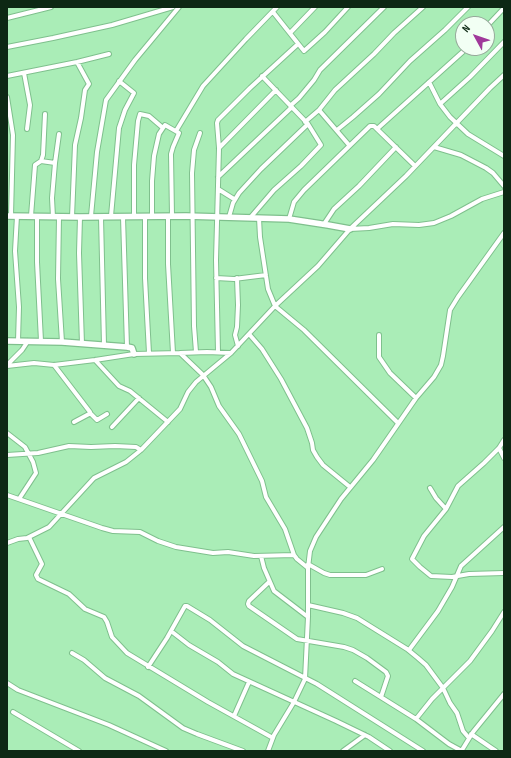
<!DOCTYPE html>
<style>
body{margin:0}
#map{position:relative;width:511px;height:758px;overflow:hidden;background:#aaedb7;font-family:"Sofia Sans Condensed",sans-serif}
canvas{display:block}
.frame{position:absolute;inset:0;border:8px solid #0d2814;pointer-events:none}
.north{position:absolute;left:455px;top:16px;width:40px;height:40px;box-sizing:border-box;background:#f2fff4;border:1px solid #96a99a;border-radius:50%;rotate:310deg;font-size:11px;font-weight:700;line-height:16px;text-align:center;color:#0d2814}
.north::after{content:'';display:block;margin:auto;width:14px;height:18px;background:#a0389a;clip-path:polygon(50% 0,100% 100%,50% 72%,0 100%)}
</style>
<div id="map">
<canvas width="511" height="758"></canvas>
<div class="frame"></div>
<div class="north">N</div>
</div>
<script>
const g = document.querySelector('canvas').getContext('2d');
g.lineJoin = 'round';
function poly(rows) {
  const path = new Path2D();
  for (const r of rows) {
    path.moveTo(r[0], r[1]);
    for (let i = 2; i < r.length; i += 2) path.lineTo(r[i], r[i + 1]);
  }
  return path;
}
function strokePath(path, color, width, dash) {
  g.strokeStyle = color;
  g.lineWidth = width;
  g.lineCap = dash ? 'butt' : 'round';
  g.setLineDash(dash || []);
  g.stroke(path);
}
const street = poly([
 [273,12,304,51,325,32,348,7],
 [7,18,51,7],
 [487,26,504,8],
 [290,33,315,7],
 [7,47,53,38,112,25,173,7],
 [24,73,30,105,27,129],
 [7,76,77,62,109,54],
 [429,82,440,104,450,117,468,134,504,156],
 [7,97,13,135,11,216],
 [440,104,470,77,504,42],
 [290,106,299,98,314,80,320,70,384,7],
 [319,110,349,145],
 [305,122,319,110,335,90,374,54,394,33,423,7],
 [377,129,467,48],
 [337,130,353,117,379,94,410,61,445,30,468,7],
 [176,131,203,86,246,39,277,7],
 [434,147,461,155,486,168,493,173,504,186],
 [219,148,276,90],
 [41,161,43,155,45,114],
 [218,177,292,107],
 [218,189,234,199],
 [17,216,15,251,19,307,18,341],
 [31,216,35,165,41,161,55,163],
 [37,216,37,262,41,341],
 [91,216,97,152,106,100,135,60,179,7],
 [111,216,119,128,125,110,134,93,119,81],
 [145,216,145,278,149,353],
 [152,216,152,181,154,156,159,134,165,125,179,133,173,147,171,154,172,216],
 [168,216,168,264,173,353],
 [53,217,52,198,55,163,59,134],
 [59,217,58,279,62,342],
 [72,217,75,145,81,118,85,90,89,84,77,62],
 [80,217,79,253,82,344],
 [101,217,104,345],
 [123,217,127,347],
 [134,217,134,165,138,121,140,114,149,116,163,128],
 [229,217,233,203,239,193,261,169,308,124],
 [250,218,274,190,301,166,321,145,308,124,262,76],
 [259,218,260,237,268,289,275,306,304,330,398,423],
 [289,219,294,202,304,190,370,126,374,126,377,129,415,166],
 [324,224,334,209,359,186,396,147],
 [350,229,369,228,393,224,419,225,434,223,451,216,482,199,504,192],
 [216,278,234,279,266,275],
 [237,278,238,305,237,327,235,335,238,346],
 [249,334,262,349,281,379,307,428,312,443,313,450,317,457,323,465,350,487],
 [379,335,379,357,390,373,416,398],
 [196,352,194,326,192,173,194,150,200,133],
 [218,352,216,260,219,148,217,123,218,120,250,88,298,44],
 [180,353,207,352,231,353],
 [95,360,119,386,130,391,168,422],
 [7,365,22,350,28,341],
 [54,365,90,412,89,414,74,422],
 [7,366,34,363,54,365,95,360,134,354,180,353,203,375,211,387,219,406,239,434,262,481,266,497,285,529,294,555,297,559,308,568],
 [90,413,97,420,107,414],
 [112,427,139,398],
 [7,433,25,447,33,462,36,473,19,499],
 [504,440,499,448,484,463,458,486,446,509,424,536,412,559,420,567,431,576,452,577,469,574,504,573],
 [499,448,504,458],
 [7,455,38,453,69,446,91,447,115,446,136,447,141,450],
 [430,488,436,498,446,509],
 [7,495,102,528,113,531,140,532,158,541,176,547,213,553,228,552,254,556,294,555],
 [29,537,42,564,36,575,38,579,69,594,85,609,104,617,107,622,112,637,127,653,208,702,273,738],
 [7,543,18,539,27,538,49,527,94,478,126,462,141,450,180,409,188,392,196,382,231,353,275,306,318,266,350,229,406,176,490,88,504,75],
 [261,556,264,568,274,591,308,617],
 [308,564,324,573,330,575,366,575,382,569],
 [269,582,249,601,248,604,249,606,297,639,344,647,353,650,367,658,386,672,388,676,381,697],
 [308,605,343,613,357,618,407,649,418,658,426,665,443,688,450,703,457,713,463,731,469,738],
 [171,631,189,645,218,662,233,674,336,721,369,737,390,751],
 [409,650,438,611,452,587,461,566,504,527],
 [72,653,84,660,105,678,139,696,183,728,197,734,243,751],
 [148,667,167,638,185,606,187,606,210,620,243,646,317,684,423,751],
 [355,681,416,719,449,744,460,750,462,750,473,732,504,694],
 [7,683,18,690,109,725,166,751],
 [13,712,79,751],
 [234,716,249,682],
 [416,719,432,699,470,661,492,631,504,612],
 [471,734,496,751],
 [268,751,274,735,294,702,305,679,308,617,308,568,310,551,316,537,341,499,373,460,416,398,434,377,441,365,443,356,450,310,458,297,504,233],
 [343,751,365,735]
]);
const secondary = poly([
 [7,216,80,217,186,216,289,219,328,225,350,229],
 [7,341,62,342,127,347,132,348,134,354]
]);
strokePath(street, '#7fc08d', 6);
strokePath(secondary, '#7fc08d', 8);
strokePath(street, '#fff', 4);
strokePath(secondary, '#fff', 5.5);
</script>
